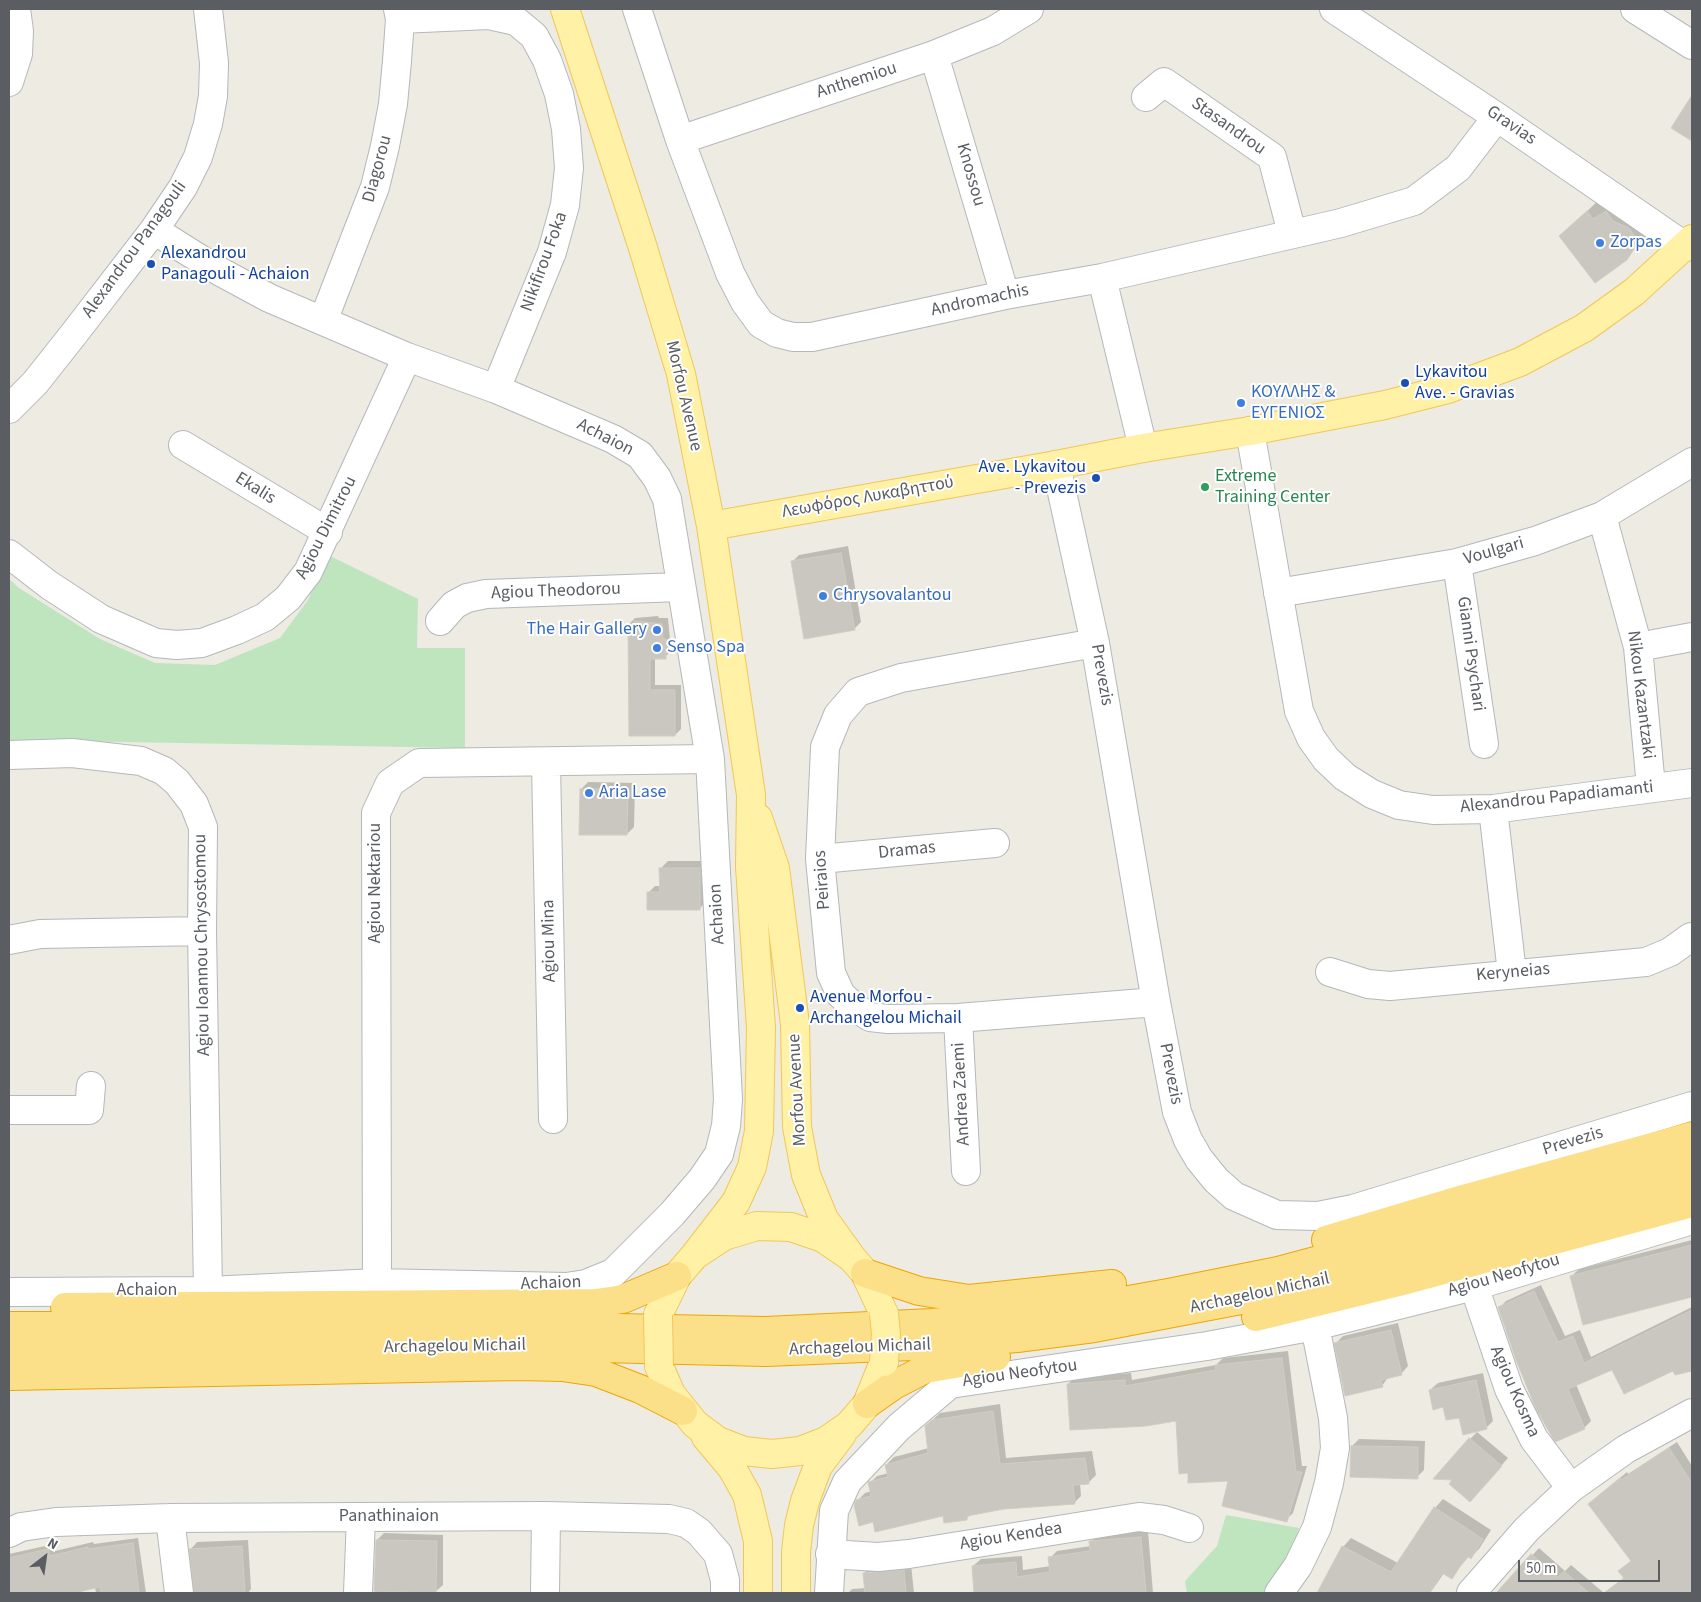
<!DOCTYPE html>
<meta charset="utf-8">
<style>
body{margin:0}
#map{position:relative;width:1701px;height:1602px;overflow:hidden;background:#edebe2;font-family:"Source Sans 3",sans-serif}
canvas{display:block}
.frame{position:absolute;inset:0;border:10px solid #5a5e63;pointer-events:none}
.north{position:absolute;left:20px;top:1532px;width:50px;height:50px;-webkit-text-stroke:4px #fff;paint-order:stroke;rotate:30deg;font-size:14px;font-weight:700;line-height:20px;text-align:center;color:#5a5e63}
.north::after{content:'';display:block;margin:auto;width:18px;height:22px;background:#5a5e63;clip-path:polygon(50% 0,100% 100%,50% 72%,0 100%)}
.scale{position:absolute;left:1518px;top:1560px;width:142px;height:22px;box-sizing:border-box;border:2px solid #5a5e63;border-top:0;padding-left:6px;font-size:15px;line-height:18px;white-space:nowrap;color:#5a5e63;-webkit-text-stroke:4px #fff;paint-order:stroke}
</style>
<div id="map">
<canvas width="1701" height="1602"></canvas>
<div class="frame"></div>
<div class="north">N</div>
<div class="scale">50 m</div>
</div>
<script>
const g = document.querySelector('canvas').getContext('2d');
g.lineJoin = 'round';
function fill(path, color) {
  g.fillStyle = color;
  g.fill(path, 'evenodd');
}
function poly(rows) {
  const path = new Path2D();
  for (const r of rows) {
    path.moveTo(r[0], r[1]);
    for (let i = 2; i < r.length; i += 2) path.lineTo(r[i], r[i + 1]);
  }
  return path;
}
function strokePath(path, color, width, dash) {
  g.strokeStyle = color;
  g.lineWidth = width;
  g.lineCap = dash ? 'butt' : 'round';
  g.setLineDash(dash || []);
  g.stroke(path);
}
function drawText(font, color, halo, rows, align = 'center') {
  g.font = font + ' "Source Sans 3",sans-serif';
  g.lineWidth = 4;
  g.setLineDash([]);
  g.textBaseline = 'middle';
  g.strokeStyle = halo;
  g.fillStyle = color;
  for (const [text, x, y, turn = 0] of rows) {
    g.save();
    g.translate(x, y);
    g.rotate((+turn || 0) * Math.PI / 180);
    g.textAlign = isNaN(turn) ? turn : align;
    if (halo) g.strokeText(text, 0, 0);
    g.fillText(text, 0, 0);
    g.restore();
  }
}
fill(poly([
 [328,555,418,599,417,648,465,648,465,748,9,740,9,579,19,588,100,639,155,663,215,665,280,638,308,600],
 [1226,1515,1299,1528,1287,1569,1270,1593,1187,1593,1185,1581,1217,1546]
]), '#bee5be');
fill(poly([
 [1602,197,1648,233,1626,259,1561,236],
 [848,546,861,622,854,629,792,562,799,555],
 [658,616,659,618,668,618,671,651,665,657,655,657,655,685,681,685,681,729,675,735,630,735,629,624,635,618],
 [588,782,635,783,634,827,627,834,581,789],
 [668,861,707,861,707,901,700,908,648,893,655,886,661,886,661,868],
 [1692,1240,1692,1296,1584,1323,1572,1276,1579,1269],
 [1541,1285,1565,1336,1580,1330,1591,1357,1692,1307,1692,1370,1676,1374,1674,1369,1613,1368,1576,1384,1591,1421,1584,1428,1499,1308,1506,1301],
 [1398,1323,1408,1366,1401,1374,1389,1376,1382,1386,1336,1343,1343,1336],
 [1288,1351,1302,1466,1307,1466,1293,1513,1286,1520,1230,1480,1189,1472,1177,1419,1068,1384,1075,1377,1131,1373,1132,1380,1216,1365,1223,1358],
 [1483,1373,1493,1421,1486,1428,1460,1416,1444,1406,1430,1390,1438,1383],
 [1000,1404,1006,1458,1092,1451,1096,1475,1089,1482,1080,1483,1081,1496,1074,1503,1003,1508,971,1514,967,1518,944,1514,874,1520,857,1501,865,1493,872,1491,870,1483,877,1476,889,1473,887,1464,894,1457,929,1448,926,1426,940,1413],
 [1477,1432,1508,1458,1477,1493,1470,1439],
 [1359,1439,1425,1441,1424,1470,1417,1477,1352,1446],
 [1677,1442,1692,1466,1692,1593,1687,1590,1682,1593,1604,1593,1625,1577,1632,1560,1597,1497,1627,1472,1628,1474],
 [1443,1499,1491,1530,1479,1549,1471,1557,1469,1556,1451,1578,1444,1573,1430,1593,1329,1593,1321,1589,1343,1547,1351,1538,1398,1563,1435,1508],
 [1148,1531,1153,1593,976,1593,973,1566,981,1559,1022,1556,1023,1570,1051,1566,1050,1558,1057,1551,1091,1546,1091,1542,1098,1534],
 [384,1533,443,1535,443,1585,435,1592,375,1593,377,1540],
 [138,1538,146,1593,96,1593,95,1587,68,1593,9,1593,9,1554,54,1544,55,1551,93,1542,94,1544],
 [248,1540,251,1589,248,1593,195,1593,191,1549,197,1542],
 [1539,1548,1565,1571,1571,1565,1604,1593,1498,1593],
 [911,1564,914,1593,848,1593,852,1589,866,1588,864,1573,871,1566]
]), '#0003');
const building = poly([
 [1692,95,1692,141,1671,128,1692,95],
 [1587,211,1593,219,1606,211,1613,221,1629,228,1636,238,1634,249,1627,260,1595,283,1559,236,1587,211],
 [841,553,855,630,804,639,791,561,841,553],
 [634,621,662,624,663,639,666,639,666,659,650,659,650,690,675,690,675,736,629,736,628,624,635,624,634,621],
 [580,789,628,789,627,835,579,835,580,789],
 [659,868,700,868,700,910,647,910,647,892,660,892,659,868],
 [1692,1245,1692,1297,1583,1325,1570,1276,1692,1245],
 [1534,1291,1558,1342,1573,1336,1584,1363,1692,1310,1692,1371,1675,1375,1673,1371,1624,1394,1612,1370,1568,1389,1585,1429,1555,1442,1536,1409,1516,1360,1498,1307,1534,1291],
 [1391,1330,1402,1375,1381,1380,1383,1387,1345,1396,1334,1343,1391,1330],
 [1282,1358,1296,1472,1302,1472,1287,1522,1222,1506,1228,1481,1188,1483,1188,1473,1179,1474,1176,1421,1146,1426,1070,1430,1067,1384,1125,1380,1125,1386,1216,1370,1215,1365,1282,1358],
 [1476,1380,1487,1429,1463,1435,1459,1418,1446,1420,1443,1407,1433,1410,1429,1390,1476,1380],
 [993,1411,1000,1464,1085,1458,1089,1484,1073,1485,1075,1504,1004,1509,967,1516,967,1520,944,1523,943,1516,875,1532,873,1522,859,1526,854,1505,856,1500,871,1496,868,1482,888,1477,885,1465,928,1453,925,1426,932,1420,993,1411],
 [1469,1438,1502,1466,1470,1502,1449,1484,1452,1480,1433,1479,1469,1438],
 [1351,1446,1418,1447,1418,1479,1350,1477,1351,1446],
 [1669,1448,1692,1483,1692,1593,1604,1593,1624,1578,1618,1571,1631,1561,1588,1504,1620,1478,1621,1480,1669,1448],
 [1434,1507,1483,1539,1471,1559,1467,1556,1452,1579,1442,1573,1429,1593,1317,1593,1342,1546,1391,1572,1434,1507],
 [1141,1537,1146,1593,974,1593,972,1566,1016,1562,1017,1577,1050,1572,1048,1557,1090,1551,1089,1541,1141,1537],
 [376,1540,437,1541,436,1593,374,1591,376,1540],
 [133,1543,139,1593,101,1593,100,1587,74,1593,9,1593,9,1558,48,1549,50,1556,88,1547,88,1549,133,1543],
 [242,1546,245,1593,194,1593,189,1549,242,1546],
 [1531,1554,1558,1577,1564,1571,1589,1593,1496,1593,1531,1554],
 [904,1570,906,1593,865,1593,863,1573,904,1570]
]);
fill(building, '#cac7c1');
strokePath(building, '#d2ccc0', 1);
const minor = poly([
 [637,9,680,140,730,273,745,302,761,324,777,333,793,337,812,337,1005,295,1102,278,1341,223,1414,201,1458,168,1497,117],
 [1334,9,1497,117,1686,247],
 [1635,9,1692,45],
 [400,19,489,15,516,21,534,36,547,60,559,94,566,129,569,168,565,205,552,252,496,389],
 [934,55,1005,295],
 [9,82,18,54,19,31,16,9],
 [1146,97,1164,82,1272,157,1292,233],
 [680,140,934,55,993,31,1029,9],
 [1102,278,1143,448],
 [323,321,375,187,385,146,393,104,397,61,400,19,398,9],
 [9,409,35,383,73,335,154,230,183,187,198,157,208,124,213,96,214,63,208,9],
 [1250,431,1299,711,1311,738,1326,759,1345,777,1372,794,1399,805,1433,810,1493,809,1692,783],
 [183,445,328,532],
 [1056,465,1095,643,1156,1002,1177,1112,1188,1140,1199,1159,1216,1180,1234,1196,1277,1215,1318,1216,1353,1209,1692,1106],
 [1602,516,1638,647,1651,787],
 [9,554,49,585,101,619,156,643,177,645,202,643,237,630,265,617,288,598,308,572,407,357],
 [1457,563,1484,744],
 [1278,593,1457,563,1535,541,1602,516,1692,462],
 [440,621,454,605,467,598,486,594,681,587],
 [1095,643,901,678,858,692,838,715,825,747,820,859,831,973,841,995,856,1008,870,1017,888,1019,958,1018,1156,1002],
 [1638,647,1692,637],
 [9,755,72,753,141,761,164,771,177,782,194,804,203,827,202,931,208,1291],
 [546,763,553,1119],
 [1493,809,1512,973],
 [820,859,995,843],
 [9,940,40,934,202,931],
 [1330,972,1368,984,1390,986,1646,962,1670,952,1691,937],
 [958,1018,966,1171],
 [9,1110,89,1110,91,1086],
 [377,1283,376,813,390,783,419,763,710,759],
 [1474,1286,1509,1389,1534,1439,1571,1488],
 [9,1292,208,1291,377,1283,566,1287,586,1284,613,1273,672,1214,702,1179,719,1154,726,1126,728,1099,710,759,667,499,657,478,640,455,613,439,496,389,407,357,269,298,219,271,154,230],
 [170,1518,179,1593],
 [9,1533,21,1527,56,1522,170,1518,546,1516,669,1519,686,1523,699,1532,718,1554,725,1580,725,1593],
 [830,1554,878,1557,909,1554,1139,1517,1164,1520,1189,1528],
 [358,1593,361,1517],
 [545,1593,546,1516],
 [829,1593,834,1511,847,1482,899,1427,950,1384,1207,1346,1315,1326,1474,1286,1692,1220],
 [1279,1593,1298,1566,1317,1527,1329,1483,1335,1448,1333,1418,1315,1326],
 [1471,1593,1527,1529,1571,1488,1626,1449,1692,1413]
]);
const major = poly([
 [565,9,643,248,681,374,711,526,751,795,750,867,761,1028,759,1131,752,1167,736,1202,695,1255],
 [711,526,1056,465,1143,448,1250,431,1385,405,1448,389,1520,362,1584,328,1634,292,1692,239],
 [758,818,775,868,795,1024,797,1127,806,1175,824,1219,852,1258],
 [658,1315,677,1276,695,1255,724,1236,757,1226,791,1227,823,1238,852,1258,865,1273,884,1314],
 [659,1366,671,1394,695,1424,718,1441,744,1451,772,1454,800,1451,826,1441,849,1425,867,1404,884,1362],
 [706,1437,732,1468,747,1495,758,1541,758,1593],
 [796,1593,796,1552,799,1525,805,1501,818,1466,842,1434]
]);
const highway = poly([
 [1326,1240,1460,1200,1692,1136],
 [865,1273,919,1291,969,1299,1112,1284],
 [65,1307,596,1303,623,1299,677,1276],
 [1256,1317,1399,1282,1692,1203],
 [9,1326,517,1326,766,1331,932,1323,1010,1317,1089,1307,1168,1293,1278,1271,1692,1160],
 [9,1354,517,1346,766,1352,936,1345,1017,1338,1094,1328,1283,1292,1692,1182],
 [9,1376,519,1366,562,1367,596,1372,640,1389,683,1411],
 [867,1404,894,1385,925,1369,996,1357]
]);
strokePath(minor, '#b4b8bc', 30);
strokePath(major, '#f1c757', 30);
strokePath(highway, '#eea601', 30);
strokePath(minor, '#fff', 28);
strokePath(major, '#fff1a5', 28);
strokePath(highway, '#fce089', 28);
const majorBridge = poly([
 [884,1314,886,1334,884,1362],
 [658,1315,659,1366]
]);
strokePath(majorBridge, '#f1c757', 30, []);
strokePath(majorBridge, '#fff1a5', 28);
for (const [x, y, r, color] of [
 [1600,243,5,"#3f7fe0"],
 [151,264,5,"#1a4fb4"],
 [1405,383,5,"#1a4fb4"],
 [1241,403,5,"#3f7fe0"],
 [1096,478,5,"#1a4fb4"],
 [1205,487,5,"#2e9e5b"],
 [823,596,5,"#3f7fe0"],
 [657,630,5,"#3f7fe0"],
 [657,648,5,"#3f7fe0"],
 [589,793,5,"#3f7fe0"],
 [800,1008,5,"#1a4fb4"]
]) {
  const dot = new Path2D();
  dot.arc(x, y, r, 0, 2 * Math.PI);
  g.fillStyle = color;
  g.fill(dot);
  strokePath(dot, '#fff', 2);
}
drawText('18px', '#5a5e63', '#fff', [
 ["Anthemiou",857,81,-18],
 ["Gravias",1511,126,34],
 ["Stasandrou",1228,127,35],
 ["Diagorou",378,169,-75],
 ["Knossou",970,175,74],
 ["Alexandrou Panagouli",135,250,-54],
 ["Nikifirou Foka",545,262,-70],
 ["Andromachis",980,301,-12],
 ["Morfou Avenue",683,396,77],
 ["Achaion",605,438,27],
 ["Ekalis",255,489,32],
 ["Λεωφόρος Λυκαβηττού",868,498,-10],
 ["Agiou Dimitrou",327,528,-63],
 ["Voulgari",1494,552,-16],
 ["Agiou Theodorou",556,592,-2],
 ["Gianni Psychari",1470,654,82],
 ["Prevezis",1101,675,80],
 ["Nikou Kazantzaki",1640,695,83],
 ["Alexandrou Papadiamanti",1557,798,-6],
 ["Dramas",907,851,-6],
 ["Peiraios",823,880,-94],
 ["Agiou Nektariou",376,883,-90],
 ["Achaion",718,914,-93],
 ["Agiou Mina",550,941,-91],
 ["Agiou Ioannou Chrysostomou",203,945,-91],
 ["Keryneias",1513,973,-5],
 ["Prevezis",1170,1074,79],
 ["Morfou Avenue",798,1090,-93],
 ["Andrea Zaemi",962,1094,-93],
 ["Prevezis",1573,1142,-17],
 ["Agiou Neofytou",1504,1276,-16],
 ["Achaion",551,1284,-2],
 ["Achaion",147,1291],
 ["Archagelou Michail",1260,1294,-12],
 ["Archagelou Michail",455,1347,-1],
 ["Archagelou Michail",860,1348,-2],
 ["Agiou Neofytou",1020,1374,-8],
 ["Agiou Kosma",1514,1392,66],
 ["Panathinaion",389,1517],
 ["Agiou Kendea",1011,1537,-9]
]);
drawText('18px', '#366cbe', '#fff', [
 ["Zorpas",1610,243],
 ["ΚΟΥΛΛΗΣ &",1251,393],
 ["ΕΥΓΕΝΙΟΣ",1251,414],
 ["Chrysovalantou",833,596],
 ["The Hair Gallery",647,630,"right"],
 ["Senso Spa",667,648],
 ["Aria Lase",599,793]
], 'left');
drawText('18px', '#164399', '#fff', [
 ["Alexandrou",161,254],
 ["Panagouli - Achaion",161,275],
 ["Lykavitou",1415,373],
 ["Ave. - Gravias",1415,394],
 ["Ave. Lykavitou",1086,468,"right"],
 ["- Prevezis",1086,489,"right"],
 ["Avenue Morfou -",810,998],
 ["Archangelou Michail",810,1019]
], 'left');
drawText('18px', '#27864d', '#fff', [
 ["Extreme",1215,477],
 ["Training Center",1215,498]
], 'left');
</script>
